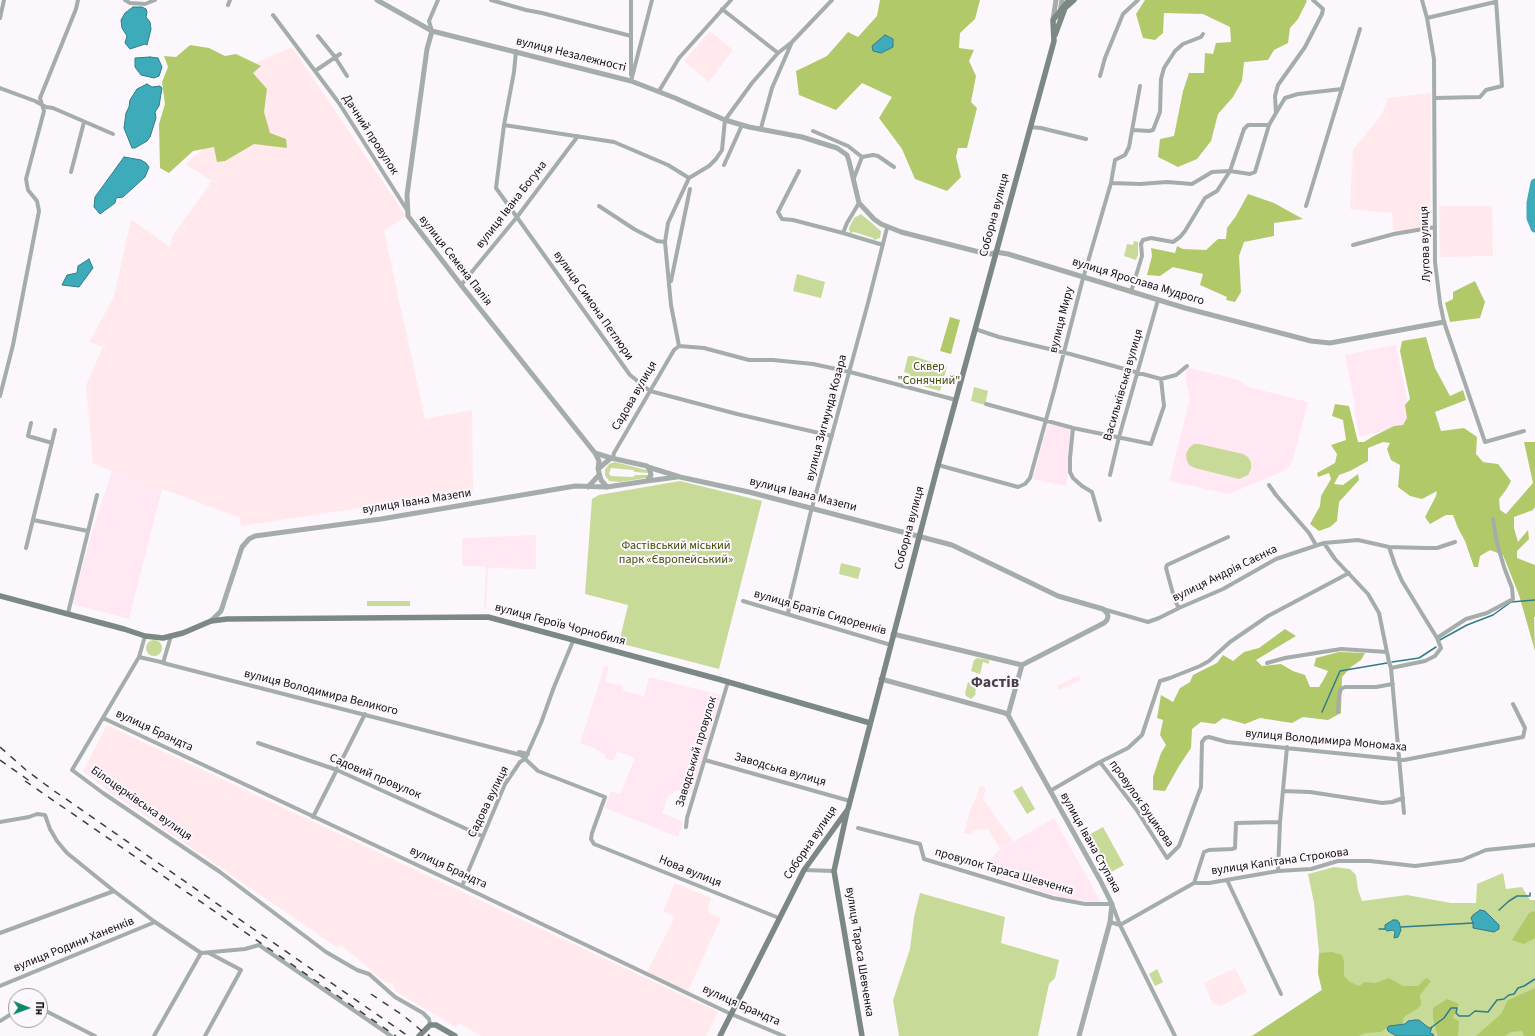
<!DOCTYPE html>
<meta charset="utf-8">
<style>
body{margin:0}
#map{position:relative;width:1535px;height:1036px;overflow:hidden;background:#fcf7fd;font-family:"Source Sans 3",sans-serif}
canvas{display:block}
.north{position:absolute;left:8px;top:988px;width:40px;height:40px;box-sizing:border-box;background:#fcf7fd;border:1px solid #9e9a9f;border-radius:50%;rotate:91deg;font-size:11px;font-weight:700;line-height:16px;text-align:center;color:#110e13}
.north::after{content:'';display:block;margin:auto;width:14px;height:18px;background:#0b8769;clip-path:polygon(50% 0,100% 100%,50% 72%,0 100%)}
</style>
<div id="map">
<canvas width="1535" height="1036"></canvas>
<div class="north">Пн</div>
</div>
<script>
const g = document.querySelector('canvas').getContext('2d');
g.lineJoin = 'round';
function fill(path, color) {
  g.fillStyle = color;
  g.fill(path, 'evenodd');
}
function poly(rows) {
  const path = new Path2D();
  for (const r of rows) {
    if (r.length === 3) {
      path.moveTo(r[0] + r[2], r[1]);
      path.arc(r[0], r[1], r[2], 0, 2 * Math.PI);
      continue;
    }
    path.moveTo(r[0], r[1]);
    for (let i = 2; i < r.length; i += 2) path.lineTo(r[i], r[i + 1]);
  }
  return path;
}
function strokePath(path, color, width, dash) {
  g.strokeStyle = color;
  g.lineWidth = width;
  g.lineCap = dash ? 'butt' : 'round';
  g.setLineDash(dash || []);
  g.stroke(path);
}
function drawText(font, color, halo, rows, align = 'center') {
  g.font = font + ' "Source Sans 3",sans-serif';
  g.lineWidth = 4;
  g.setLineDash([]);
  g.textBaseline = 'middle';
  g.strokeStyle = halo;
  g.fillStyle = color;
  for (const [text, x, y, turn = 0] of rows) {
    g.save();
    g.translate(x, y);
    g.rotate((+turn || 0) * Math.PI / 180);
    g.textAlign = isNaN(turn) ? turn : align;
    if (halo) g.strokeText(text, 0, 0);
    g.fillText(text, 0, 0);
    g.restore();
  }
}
fill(poly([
 [710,31,733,50,709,82,684,61],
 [292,47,406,216,384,231,425,419,472,410,473,491,241,526,240,518,190,499,93,464,86,385,103,347,89,342,114,297,131,219,170,247,173,235,212,181,185,164,211,143,249,66],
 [1431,93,1430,228,1394,234,1392,213,1350,209,1353,150,1382,114,1388,98],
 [1439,206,1492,206,1493,256,1440,257],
 [1079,675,1081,680,1060,690,1057,686],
 [107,725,718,1012,706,1036,482,1036,458,1023,456,1027,395,991,393,984,385,982,341,945,338,948,113,794,83,771],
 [980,786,986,788,983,799,1013,841,1000,849,988,829,973,830,972,835,964,833,971,808,975,801],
 [675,883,711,898,708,910,710,913,721,918,688,991,647,972,675,917,663,911],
 [1235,968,1247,992,1221,1006,1212,1003,1204,983]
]), '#ffe9ec');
fill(poly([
 [1396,345,1412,426,1359,436,1354,407,1355,404,1345,355],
 [1186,367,1238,380,1243,382,1245,386,1308,402,1292,463,1286,470,1229,494,1169,481,1190,399,1186,383],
 [1051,424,1072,430,1068,458,1068,472,1066,486,1033,479,1047,427],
 [112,471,162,489,129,619,72,604,92,532],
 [536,535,536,569,488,568,486,609,484,609,486,566,462,566,462,538],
 [604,666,609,667,605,682,621,685,624,691,644,696,649,677,721,695,693,793,677,791,669,795,662,813,683,822,678,837,605,808,611,791,620,794,635,758,617,751,614,761,605,759,605,755,594,748,580,743,600,681],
 [1054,818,1101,902,1088,902,1063,898,985,872,989,861,999,850]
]), '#ffe8f4');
fill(poly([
 [861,214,881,231,880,238,874,240,873,238,854,232,851,233,850,233,849,228,854,218],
 [1134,241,1138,242,1138,255,1136,260,1124,256,1127,244,1133,245],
 [797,274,825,282,821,298,793,291],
 [908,356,913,356,947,367,940,391,908,382,910,374,904,372],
 [974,387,988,391,985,405,971,401],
 [1194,444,1199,444,1243,454,1248,457,1251,462,1251,469,1248,475,1239,479,1195,468,1189,465,1187,461,1186,454,1189,448],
 [615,462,646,470,649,473,635,472,633,470,611,468,609,474,611,476,633,477,635,475,649,475,646,478,620,482,609,481,605,475,605,470,609,464],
 [680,481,762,501,719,669,619,643,628,605,585,594,592,499,599,495],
 [841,563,861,568,858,579,839,574],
 [367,601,410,601,410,606,367,606],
 [154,648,8],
 [977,658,989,660,989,664,983,662,980,674,971,671,974,660],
 [968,682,977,685,975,693,976,694,971,699,966,696,965,693],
 [1022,786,1035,809,1027,814,1013,791],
 [1103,827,1124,865,1106,875,1085,837],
 [1334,867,1350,869,1356,875,1358,890,1362,901,1407,895,1451,903,1476,903,1477,884,1503,873,1506,889,1522,887,1530,900,1535,900,1535,1036,1252,1036,1322,990,1318,973,1319,952,1314,903,1308,874],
 [920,893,1005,917,1001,943,1059,960,1055,978,1049,984,1038,1036,899,1036,893,1000,910,949,914,917],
 [1157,969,1163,982,1155,986,1149,974]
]), '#c8da97');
fill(poly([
 [880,0,980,0,975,19,960,33,959,48,974,50,969,61,976,76,971,102,977,108,967,148,958,148,956,157,961,177,947,191,915,179,902,149,879,118,892,97,862,83,836,110,799,95,796,71,827,56,848,32,858,37,877,16],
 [1145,0,1306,0,1307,1,1298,19,1290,28,1288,43,1274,50,1268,60,1244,62,1242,81,1233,97,1218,114,1211,141,1197,159,1178,167,1158,157,1160,139,1174,136,1183,91,1189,73,1204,73,1205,53,1213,54,1216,43,1231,42,1230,27,1203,14,1164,13,1163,33,1155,40,1143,38,1136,14],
 [190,45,209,48,225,56,236,54,261,66,253,73,267,89,264,112,270,133,286,139,287,148,254,144,225,161,217,162,214,147,193,151,169,173,160,168,159,124,165,104,162,82,168,67,164,56,176,57],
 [1248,194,1274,203,1303,219,1274,223,1274,236,1244,242,1239,256,1241,292,1235,302,1226,300,1227,297,1200,285,1203,274,1173,267,1160,276,1147,275,1152,256,1151,248,1175,253,1177,246,1183,249,1206,250,1218,239,1226,239,1227,228,1236,216],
 [1475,281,1485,302,1480,318,1450,322,1445,303,1453,299,1453,292],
 [950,317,960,320,951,354,940,351],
 [1426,337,1435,368,1450,396,1463,390,1466,400,1435,412,1441,431,1464,428,1477,437,1476,454,1483,462,1498,464,1511,481,1506,490,1499,499,1500,510,1506,514,1533,483,1524,442,1535,442,1535,507,1533,510,1514,517,1514,528,1518,542,1528,530,1529,539,1517,551,1517,558,1535,565,1535,617,1534,617,1535,651,1519,595,1503,555,1490,550,1480,556,1478,567,1474,567,1465,541,1458,528,1453,515,1446,515,1430,524,1425,517,1436,496,1437,491,1422,499,1410,496,1398,487,1400,465,1391,460,1387,449,1390,443,1383,442,1368,448,1368,461,1350,471,1339,475,1334,484,1343,485,1358,474,1359,480,1339,502,1337,521,1330,527,1319,531,1310,524,1320,506,1321,496,1331,479,1329,473,1318,477,1317,473,1335,463,1337,454,1331,445,1346,440,1343,420,1332,416,1335,404,1349,406,1358,442,1364,442,1372,437,1394,426,1403,425,1407,418,1405,405,1410,399,1400,351,1402,341],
 [1285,629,1296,636,1256,660,1262,666,1281,664,1293,671,1305,675,1310,687,1319,687,1324,679,1328,671,1314,666,1316,658,1339,652,1365,653,1361,660,1351,667,1342,677,1341,713,1328,720,1303,717,1292,723,1260,718,1245,724,1223,718,1215,724,1201,722,1192,729,1191,748,1179,766,1165,791,1153,790,1153,777,1161,753,1166,745,1160,735,1163,720,1157,718,1161,695,1173,702,1180,688,1190,682,1193,675,1217,663,1223,655,1233,661,1244,652,1259,648],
 [1535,911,1535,938,1524,944,1512,940,1529,913],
 [1332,952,1342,955,1344,961,1344,976,1350,982,1359,986,1365,982,1375,983,1389,978,1403,986,1418,986,1426,978,1431,981,1420,995,1421,1005,1417,1009,1404,1017,1402,1025,1389,1026,1381,1032,1365,1033,1359,1036,1252,1036,1322,990,1318,973,1319,953],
 [1535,988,1535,1036,1524,1036,1522,1031,1511,1032,1505,1036,1476,1036,1501,1014,1508,1000],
 [1447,999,1459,1004,1453,1018,1459,1021,1458,1036,1438,1036,1436,1030,1433,1018,1433,1008]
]), '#b2c96a');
const water = poly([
 [133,7,142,7,146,9,147,12,146,17,150,22,151,29,147,45,145,44,130,49,125,43,127,36,122,28,121,20,125,13,133,7],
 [885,35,893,39,893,47,881,53,873,51,872,46,885,35],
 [150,57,158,58,162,67,159,76,154,78,141,75,135,67,135,58,150,57],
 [147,84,152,87,160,86,162,88,159,106,155,112,156,118,150,137,147,141,135,148,132,148,124,128,126,113,129,107,130,100,137,89,147,84],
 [124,157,141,160,146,163,149,167,145,177,123,197,116,198,115,203,100,214,94,207,95,197,124,157],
 [89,259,93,268,79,287,62,285,67,275,77,273,78,266,89,259],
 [1480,910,1485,911,1499,925,1499,929,1494,932,1473,928,1473,923,1471,918,1473,915,1480,910],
 [1393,920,1397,920,1399,922,1401,930,1398,937,1394,938,1395,932,1393,930,1387,931,1385,929,1385,925,1393,920],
 [1415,1020,1419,1020,1429,1028,1432,1027,1430,1033,1433,1034,1434,1036,1396,1036,1388,1031,1387,1028,1389,1026,1405,1024,1408,1021,1415,1020]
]);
fill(water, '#3eabba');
strokePath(water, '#307c88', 1);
strokePath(poly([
 [1438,641,1467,625,1493,615,1511,602,1535,600],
 [1392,662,1419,658,1436,647],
 [1322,712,1340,671,1387,663],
 [1499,910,1509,901,1517,896,1530,896,1530,893],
 [1401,927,1473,923],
 [1379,929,1385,929],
 [1432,1027,1444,1018,1451,1008,1457,1008,1456,1013,1459,1016,1469,1016,1475,1011,1488,1012,1497,1000,1504,999,1509,995,1514,994,1518,988,1524,986,1535,979]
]), '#307c88', 1.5);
strokePath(poly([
 [1535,183,1531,203,1531,218,1535,228]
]), '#3eabba', 9);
strokePath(poly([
 [125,0,130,3,145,4,155,0],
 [491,0,526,10,542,13,631,36],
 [631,0,631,75],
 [1422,0,1427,18,1434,59,1435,262,1440,303,1444,322,1485,442,1524,431],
 [228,5,230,0],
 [722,9,778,53],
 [273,15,339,103,407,210],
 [0,18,4,0],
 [1427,18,1495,2],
 [432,31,429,21,438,0],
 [318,36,335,57,347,76],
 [516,51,514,72,504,125,496,188,630,375,650,391,737,414,832,436],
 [315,71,340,54],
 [1100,76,1105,58,1123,14,1138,0],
 [631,81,652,0],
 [0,88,35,101,46,107,53,108,113,134],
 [659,91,679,58,731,0],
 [1435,98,1480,97,1486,90,1502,86,1496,0],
 [1276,113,1285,98,1298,94,1342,89],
 [504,125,614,142,668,165,689,178],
 [1030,127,1041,128,1086,139],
 [761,128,772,88,792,42,832,0],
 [1133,130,1149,131,1153,130,1160,112,1161,79,1164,68,1175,51,1183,44,1201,37,1203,34],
 [813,131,848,146,862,157,873,155,878,156,894,167],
 [724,165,742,125],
 [799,171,778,212,782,219,793,220,843,233],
 [71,172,84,122],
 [854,178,862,157],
 [1111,183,1140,184,1167,182,1192,184,1212,172,1230,171,1250,174,1255,172,1269,125,1276,113,1275,96,1278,85,1305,47,1322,14,1323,9,1313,0],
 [859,203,847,223,843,233,883,245],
 [599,206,634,229,657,241,665,242],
 [1306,206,1360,29],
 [1353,245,1394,234,1435,227],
 [671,281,690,189],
 [461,285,517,217,578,136],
 [1131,292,1142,256,1141,244,1143,240,1151,238,1173,242,1180,237,1185,231,1205,198,1217,191,1230,171,1244,129,1248,125,1269,125],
 [975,329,999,337,1070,354,1161,379,1176,375,1187,366],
 [679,346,671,305,665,242,668,223,689,178,709,166,716,159,722,150,725,120,752,83,778,53,792,42],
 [679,346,704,348,749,360,773,360,813,364,850,372,956,400],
 [0,396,13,345,39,211,37,201,28,190,26,179,44,111,40,98,76,9,78,0],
 [986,404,1073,428,1151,444,1164,406,1161,379],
 [31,423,28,436,52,443],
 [1073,428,1070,458,1070,472,1073,478,1082,486,1092,492,1100,520],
 [613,458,614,453,674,350,679,346],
 [938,465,1018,487,1025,484,1030,478,1055,387,1082,282,1111,183,1115,160,1125,155,1129,147,1140,86],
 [1110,475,1119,437,1158,300],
 [1269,485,1276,495,1309,533,1316,545],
 [33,520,88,531],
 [1324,543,1335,559,1368,594,1379,613,1389,662,1391,668,1404,813],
 [1389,547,1395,565,1402,581,1437,638,1466,619,1487,613,1513,599,1512,588,1504,567,1497,543,1493,519],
 [26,548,55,430],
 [743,601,891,645],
 [1179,608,1175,601,1166,568,1167,565,1228,537],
 [1103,609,1148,622,1159,618,1179,608,1223,589,1276,559,1324,543,1358,540,1389,547,1425,548,1437,548,1455,542],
 [68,613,97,495],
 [788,614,790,599,810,515,868,303,887,228],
 [145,636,139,657,72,770,103,793,220,872,326,952,357,970,369,974,395,997,423,1013,429,1019,430,1025],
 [171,636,163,663,521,755,538,771,605,797,592,833,591,839,594,844,779,918],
 [139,657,165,663],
 [1267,663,1285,658,1341,649,1387,652],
 [1391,668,1425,661,1435,656,1441,648,1437,638],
 [1338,712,1339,695,1341,689,1345,687,1376,687,1393,684],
 [103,718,462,886,731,1014,784,1036],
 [258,743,337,770,482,836],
 [519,752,528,754],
 [705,760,850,801],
 [1100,762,1136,809,1167,858,1179,846,1201,787,1202,742,1205,738,1209,737,1227,742,1404,760,1523,737,1525,728,1513,704],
 [1050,791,1100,762,1128,748,1142,735,1160,681,1170,678,1200,666,1209,661,1230,642,1268,616,1349,573],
 [1283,791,1310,792,1382,803,1392,802,1403,798],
 [313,817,365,714],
 [0,822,29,817,37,814,45,815,50,829,57,841,67,853,114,891,155,922,201,953],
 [686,827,687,818,728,682],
 [858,828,920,844,924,859,1053,898,1085,904,1112,904,1120,925,1194,883,1209,883,1278,871,1311,869,1338,861,1370,861,1415,866,1462,860,1486,850,1535,845],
 [804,870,834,871],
 [1278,871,1280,822,1287,747],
 [1227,880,1281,994],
 [1194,883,1204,852,1209,850,1232,849,1235,848,1236,823,1280,822],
 [462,886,505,784,520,762,525,759,541,723,554,687,573,641],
 [1110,922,1120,925,1175,1036],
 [0,933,114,891],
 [0,986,155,922],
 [40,1008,95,1036],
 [0,1021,16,1011],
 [154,1036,201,953,245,949,259,945,391,1036],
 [205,1036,241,970,209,953]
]), '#a5adaa', 4);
strokePath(poly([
 [377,0,432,31,631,81,675,98,725,120,749,127,802,137,837,148,847,155,849,161,859,203,874,219,881,224,901,232,983,253,991,254,996,252,1008,254,1185,308,1311,341,1330,343,1444,322],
 [1060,12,1062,0],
 [1053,20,1056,0],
 [432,31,427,49,407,195,408,216,461,285,595,453,599,461,598,469],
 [595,453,611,458],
 [648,467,680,477,749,492,952,545,1058,596,1103,609,1107,613,1108,616,1107,620,1104,623,1022,665],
 [647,481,677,477],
 [588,487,599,475],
 [211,621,221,611,242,547,249,539,255,536,381,519,575,486,607,487,647,481,651,475,650,471,647,466,611,458,598,469,601,480,607,487],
 [893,634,1022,665],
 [1022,665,1008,715,1100,880,1112,904,1110,922,1079,1036],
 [881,679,1005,713,1008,715]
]), '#a5adaa', 5);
strokePath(poly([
 [1055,35,1065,8,1074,0],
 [0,596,124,629,145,636,163,638,183,633,211,621,227,619,488,617,718,679,870,723],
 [847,812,834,871,862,1036],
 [419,1036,430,1025,436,1025,455,1036],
 [720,1036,804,870,848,809,938,465,1054,41,1053,20,1069,0]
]), '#7c8884', 5.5);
strokePath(poly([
 [0,747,26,770,50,788,408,1036],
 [0,760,31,782],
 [25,781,396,1036],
 [371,994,404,1016,423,1032,430,1036]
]), '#3f3c41', 1.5, [7, 7]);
drawText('12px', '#110e13', '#fcf7fd', [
 ["вулиця Незалежності",571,55,14],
 ["Дачний провулок",370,135,57],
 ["вулиця Івана Богуна",512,205,-52],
 ["Соборна вулиця",995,215,-75],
 ["Лугова вулиця",1426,244,-92],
 ["вулиця Семена Палія",455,261,52],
 ["вулиця Ярослава Мудрого",1138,282,17],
 ["вулиця Симона Петлюри",593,306,55],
 ["вулиця Миру",1062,320,-76],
 ["Васильківська вулиця",1124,385,-74],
 ["Садова вулиця",635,396,-60],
 ["вулиця Зигмунда Козара",827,418,-75],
 ["вулиця Івана Мазепи",803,495,14],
 ["вулиця Івана Мазепи",417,502,-9],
 ["Соборна вулиця",910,528,-75],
 ["вулиця Андрія Саєнка",1225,574,-26],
 ["вулиця Братів Сидоренків",820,613,16],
 ["вулиця Героїв Чорнобиля",560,625,15],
 ["вулиця Володимира Великого",321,693,14],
 ["вулиця Брандта",154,731,25],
 ["вулиця Володимира Мономаха",1326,741,5],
 ["Заводський провулок",697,752,-73],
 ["Заводська вулиця",780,770,16],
 ["Садовий провулок",375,777,23],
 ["Садова вулиця",489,802,-64],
 ["Білоцерківська вулиця",141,804,35],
 ["провулок Буцикова",1141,804,55],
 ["Соборна вулиця",811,843,-56],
 ["вулиця Івана Ступака",1090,843,61],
 ["вулиця Капітана Строкова",1280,862,-8],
 ["вулиця Брандта",448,868,25],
 ["Нова вулиця",690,872,22],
 ["провулок Тараса Шевченка",1004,872,16],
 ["вулиця Родини Ханенків",74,945,-22],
 ["вулиця Тараса Шевченка",859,952,81],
 ["вулиця Брандта",741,1006,24]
]);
drawText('12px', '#424f07', '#fcf7fd', [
 ["Сквер",929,367],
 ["\"Сонячний\"",929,381],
 ["Фастівський міський",676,546],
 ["парк «Європейський»",676,560]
]);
drawText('bold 16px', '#48404b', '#fcf7fd', [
 ["Фастів",995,683]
]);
</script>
